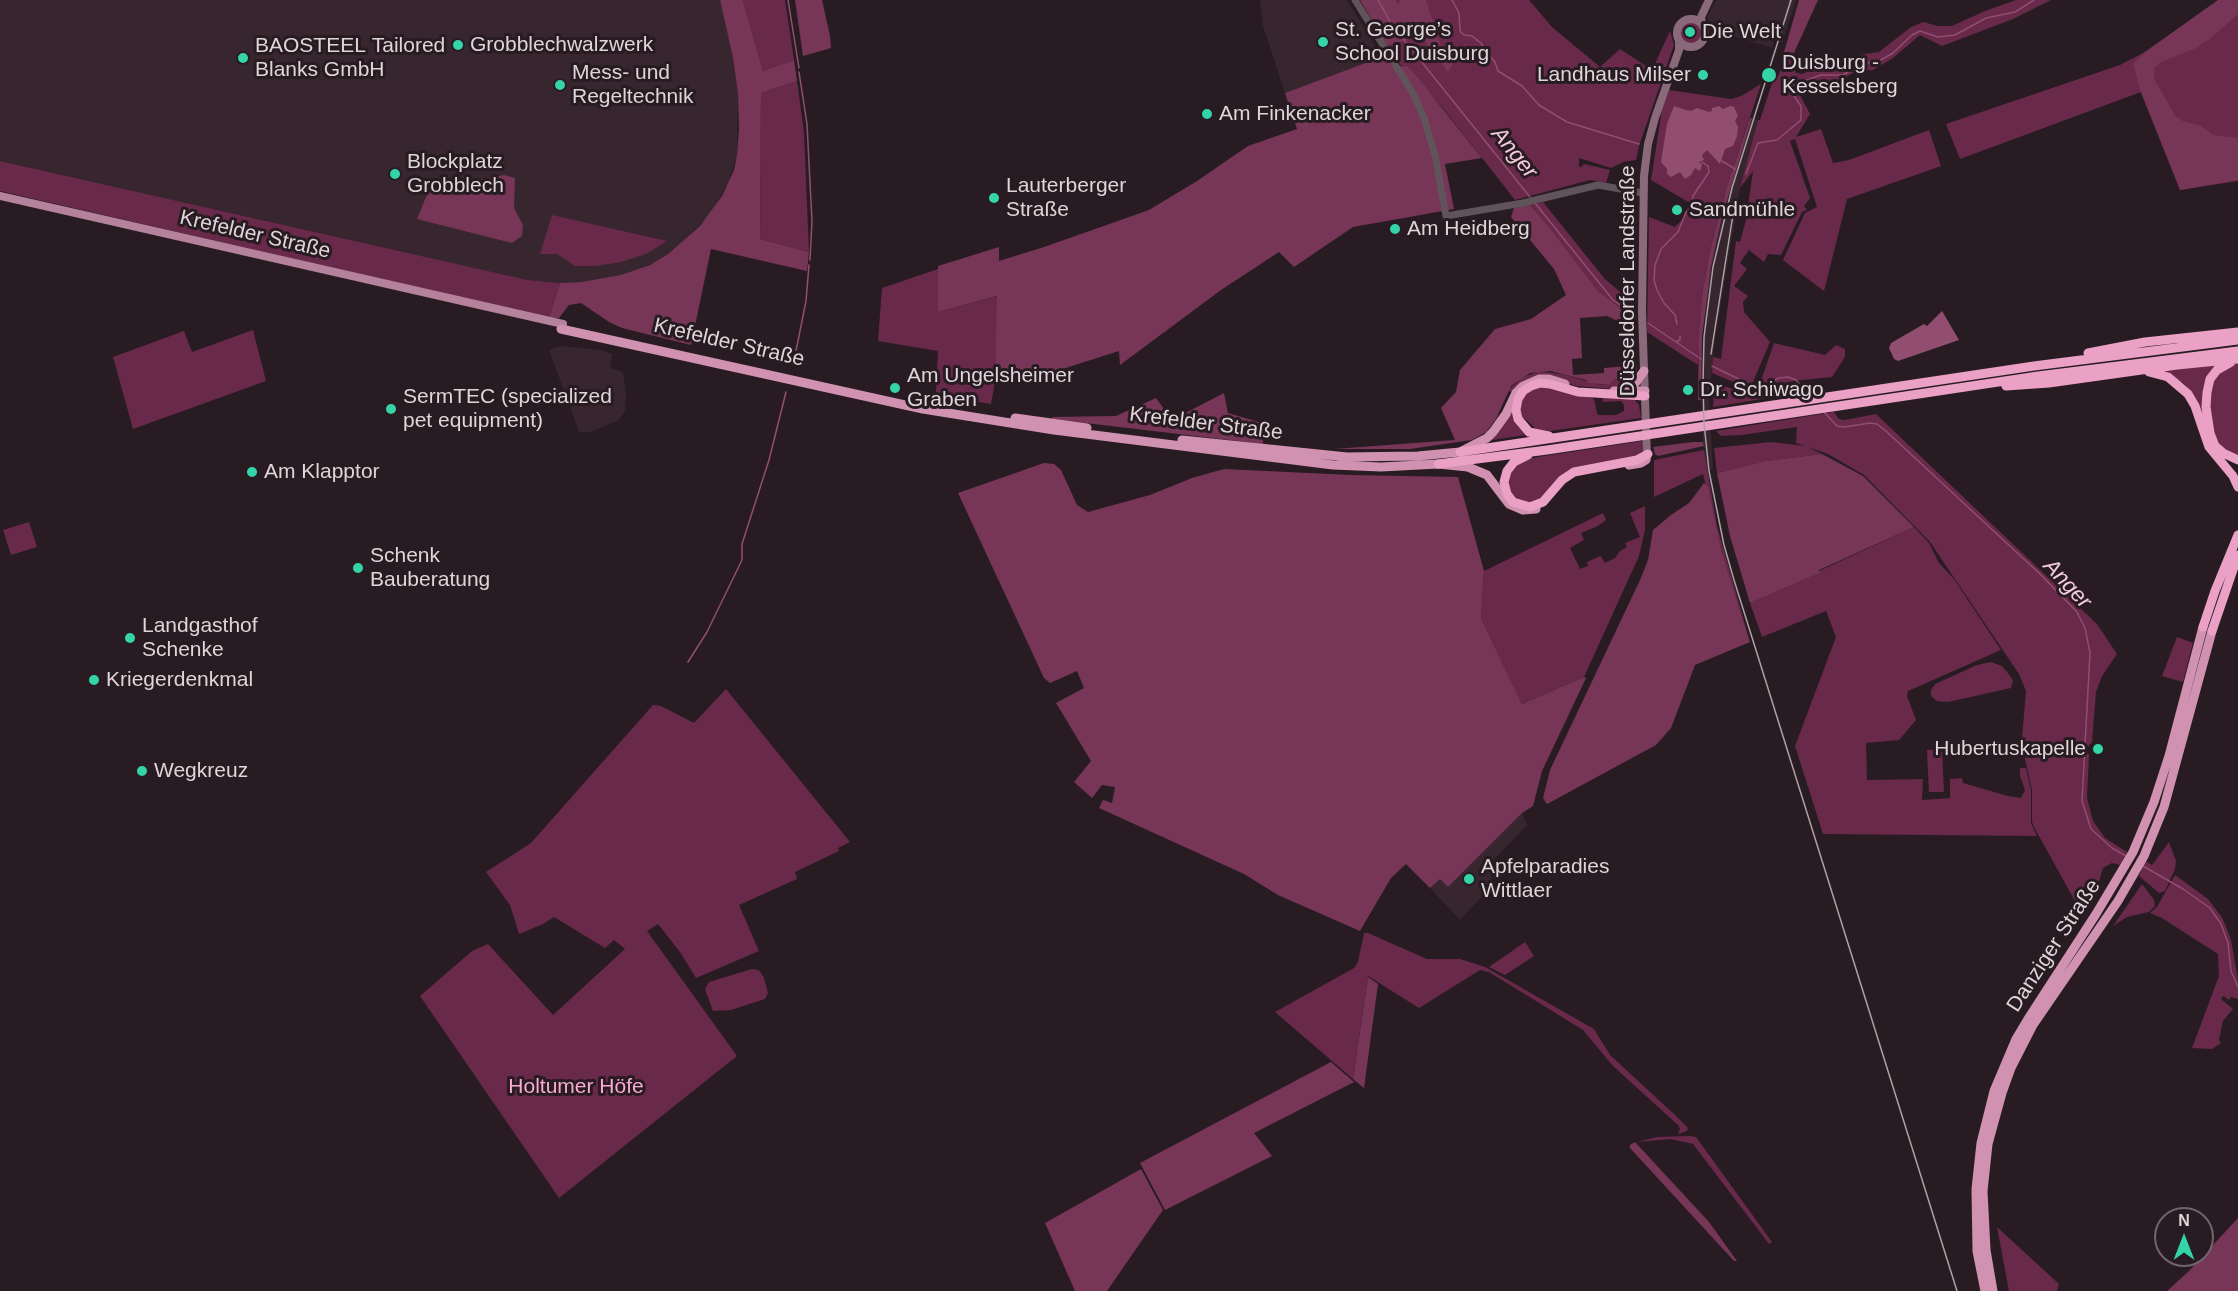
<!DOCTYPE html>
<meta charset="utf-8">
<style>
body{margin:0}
#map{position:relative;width:2238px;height:1291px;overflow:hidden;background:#281c22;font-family:Arial,sans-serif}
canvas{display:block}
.north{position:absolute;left:2154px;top:1207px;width:60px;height:60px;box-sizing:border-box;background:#281c22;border:2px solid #71666b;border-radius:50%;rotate:0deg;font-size:16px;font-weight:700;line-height:24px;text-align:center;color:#ded6d9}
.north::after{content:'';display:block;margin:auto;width:21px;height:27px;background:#34d4a8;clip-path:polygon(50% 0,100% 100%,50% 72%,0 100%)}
</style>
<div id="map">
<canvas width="2238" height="1291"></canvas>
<div class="north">N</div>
</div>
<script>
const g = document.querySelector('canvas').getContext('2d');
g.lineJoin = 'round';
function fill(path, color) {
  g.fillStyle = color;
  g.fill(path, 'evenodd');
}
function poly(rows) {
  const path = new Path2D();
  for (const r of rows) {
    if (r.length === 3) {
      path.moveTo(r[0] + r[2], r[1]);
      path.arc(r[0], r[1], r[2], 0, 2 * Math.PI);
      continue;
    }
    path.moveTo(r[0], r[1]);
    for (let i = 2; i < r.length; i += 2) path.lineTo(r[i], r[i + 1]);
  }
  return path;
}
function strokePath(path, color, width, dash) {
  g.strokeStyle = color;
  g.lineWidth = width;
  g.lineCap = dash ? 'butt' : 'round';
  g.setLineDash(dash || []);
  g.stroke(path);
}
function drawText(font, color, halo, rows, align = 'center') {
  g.font = font + ' Arial,sans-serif';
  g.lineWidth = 6;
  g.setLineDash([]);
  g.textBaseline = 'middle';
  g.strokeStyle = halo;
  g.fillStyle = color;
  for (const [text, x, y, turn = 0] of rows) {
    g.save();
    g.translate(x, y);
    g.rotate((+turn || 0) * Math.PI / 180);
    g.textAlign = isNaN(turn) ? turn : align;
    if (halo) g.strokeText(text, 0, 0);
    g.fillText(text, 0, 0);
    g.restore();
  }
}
fill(poly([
 [0,0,720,0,733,58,738,94,737,155,728,183,709,216,680,244,659,260,639,269,621,275,581,282,560,283,528,280,0,161],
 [1260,0,1347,0,1382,57,1285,93,1263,26],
 [1716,0,1796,0,1782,43,1777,41,1777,38,1775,39,1772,48,1711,29,1707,18],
 [1752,118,1758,120,1740,188,1715,339,1709,398,1713,469,1707,472,1703,442,1701,383,1706,296,1722,217],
 [560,346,600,350,612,354,610,368,623,372,626,396,625,411,619,420,591,432,579,432,549,350],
 [1522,813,1527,825,1490,864,1492,875,1490,879,1494,883,1460,920,1430,888,1440,879,1448,887]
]), '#37262e');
fill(poly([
 [743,0,785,0,794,60,763,71],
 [1396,0,1529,0,1552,27,1600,67,1620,49,1652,70,1670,31,1674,45,1639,146,1636,160,1623,162,1611,168,1579,158,1579,167,1581,167,1584,164,1610,170,1606,183,1590,180,1515,200,1443,108,1407,67,1402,67,1387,46,1421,36],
 [2016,0,2051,0,2013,19,1942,46,1920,35,1893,58,1873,70,1856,71,1839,81,1817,84,1800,89,1799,93,1810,114,1796,137,1821,129,1833,163,1849,160,1929,130,1941,166,1847,199,1824,291,1783,260,1805,213,1817,207,1795,139,1790,141,1810,198,1804,206,1807,210,1802,212,1781,255,1768,254,1764,262,1749,250,1740,263,1747,269,1734,286,1748,296,1743,302,1744,312,1770,342,1750,389,1712,373,1713,357,1721,359,1736,241,1740,242,1746,220,1753,171,1740,188,1758,120,1760,120,1774,77,1778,76,1788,53,1798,57,1794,69,1796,73,1802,74,1821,66,1839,67,1859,55,1879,52,1911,27,1923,22,1938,26,1952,26,1985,11],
 [2219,0,2238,0,2238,181,2180,190,2133,64,2141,92,1960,159,1946,124,2120,65,2145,52],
 [1691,33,11],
 [797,81,804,133,809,252,760,239,761,93],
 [1761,84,1727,186,1710,250,1702,296,1698,365,1647,332,1649,217,1675,227,1683,219,1690,203,1651,180,1662,109,1669,90,1731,99,1741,96],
 [0,161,528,280,560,283,549,318,0,191],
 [1543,202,1604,278,1635,305,1635,319,1598,291,1550,228,1530,205],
 [552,215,667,241,646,254,621,262,596,266,575,266,557,254,540,254],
 [938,269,938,312,998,296,994,388,991,404,942,396,936,392,938,351,878,341,882,288],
 [253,330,266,381,133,429,113,357,184,331,192,352],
 [1774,343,1825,355,1836,345,1845,349,1845,357,1832,377,1792,381,1783,387,1758,389],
 [2220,362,2207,378,2202,390,2205,425,2191,391,2183,383,2159,370],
 [1636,363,1637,369,1636,375,1630,382,1632,383,1613,389,1576,386,1550,377,1512,393,1508,390,1523,377,1540,371,1566,375,1596,384,1610,385,1614,379,1623,379,1627,374,1630,375,1632,366],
 [2235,363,2238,363,2238,458,2217,444,2208,407,2213,380,2219,372],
 [1717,384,1750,394,1797,391,1799,393,1713,407,1714,389],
 [1546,386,1593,398,1595,402,1597,414,1599,415,1616,415,1624,411,1624,405,1621,401,1603,402,1602,397,1634,399,1639,405,1641,418,1550,431,1536,429,1524,418,1522,418,1520,412,1522,400,1528,392,1534,388],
 [1513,401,1515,420,1518,426,1526,434,1532,436,1526,437,1526,435,1485,441],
 [1834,412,1839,419,1845,420,1876,414,2097,624,2117,654,2102,676,2096,692,2092,742,2088,747,2024,742,2022,738,2026,691,2019,674,1930,542,1864,475,1828,454,1808,447,1822,454,1767,461,1717,473,1714,448,1771,442,1806,446,1796,443,1797,427,1741,435,1721,436,1716,431],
 [1642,441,1642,451,1639,455,1572,471,1544,497,1525,505,1511,496,1507,477,1513,466,1525,459],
 [1704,450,1717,526,1750,642,1721,549,1703,474,1654,497,1654,460],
 [1645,506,1645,530,1639,556,1584,677,1522,704,1481,618,1484,571,1603,513,1606,520,1598,526,1581,533,1584,540,1570,548,1580,569,1588,566,1587,562,1598,557,1601,556,1605,563,1615,558,1620,551,1627,547,1625,543,1640,537,1630,513],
 [29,522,37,547,11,555,3,530],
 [1914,527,1929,543,1939,563,1954,579,2001,650,1908,691,1907,696,1916,720,1899,740,1866,743,1867,780,1923,779,1922,800,1950,798,1950,779,1962,778,1963,783,2008,796,2021,798,2025,790,2020,776,2020,768,2026,768,2031,790,2031,823,2037,836,1823,834,1795,746,1836,637,1826,611,1762,637,1750,603,1820,573,1819,571],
 [2177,637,2193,643,2183,682,2162,676],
 [1991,662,2002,666,2007,672,2013,680,2011,688,1948,702,1937,701,1931,696,1931,690,1935,684,1977,665],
 [726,689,850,842,838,848,839,851,795,872,797,879,739,905,759,951,696,978,680,952,658,924,647,931,737,1056,559,1198,420,996,472,951,488,944,553,1015,625,949,614,940,605,948,554,917,543,924,519,934,510,905,486,872,531,843,653,705,661,706,694,723],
 [2030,745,2086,749,2089,755,2087,798,2093,821,2105,838,2127,852,2120,865,2112,863,2103,868,2098,885,2083,906,2076,903,2034,827,2032,822,2032,790,2023,750,2023,747],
 [1942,749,1944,792,1929,792,1927,750],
 [2169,842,2176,861,2175,869,2165,891,2159,893,2139,876,2145,861,2152,865],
 [2175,875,2208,899,2223,919,2231,940,2238,980,2238,999,2231,997,2229,1000,2223,996,2221,999,2233,1009,2223,1021,2219,1040,2221,1043,2212,1049,2192,1048,2219,976,2218,954,2162,918,2150,913,2157,907],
 [2142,884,2154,900,2155,906,2149,912,2127,917,2113,926],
 [1364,933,1368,933,1427,959,1460,959,1485,967,1594,1029,1610,1055,1674,1114,1688,1128,1687,1131,1678,1134,1680,1129,1678,1125,1613,1066,1583,1030,1489,972,1480,970,1419,1008,1368,976,1353,1079,1275,1012,1354,968,1358,962],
 [1525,942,1534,956,1505,975,1489,967],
 [752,969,759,970,764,978,768,993,765,999,731,1010,713,1011,705,989,709,982],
 [1689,1136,1696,1137,1772,1242,1769,1244,1693,1144,1670,1139,1637,1142,1657,1137],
 [1997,1227,2059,1284,2057,1291,2009,1291]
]), '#68294b');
fill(poly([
 [720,0,743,0,763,71,794,60,797,81,761,93,760,239,809,252,807,271,711,249,691,345,622,328,609,322,581,303,569,305,559,318,549,318,560,283,581,282,621,275,650,265,668,254,700,226,722,196,734,170,737,155,739,129,738,94,733,58],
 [795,0,822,0,830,36,831,48,803,56],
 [1360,0,1396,0,1398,4,1401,0,1426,0,1441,46,1453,64,1448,72,1421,36,1387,46],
 [1799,0,1818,0,1793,55,1784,52],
 [2218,0,2238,0,2238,14,2212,37,2194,49,2161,62,2154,68,2154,79,2176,117,2183,121,2201,126,2213,135,2238,138,2238,180,2180,190,2140,90,2133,64,2145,52],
 [1387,55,1395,67,1407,66,1419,79,1482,158,1445,164,1454,209,1353,227,1294,267,1279,252,1221,290,1120,365,1119,351,1031,379,999,373,995,371,997,296,938,312,938,266,999,247,999,261,1044,247,1149,210,1197,181,1248,146,1297,129,1285,93],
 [1750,118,1752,118,1722,217,1711,267,1702,337,1701,400,1698,400,1699,337,1702,296,1710,250,1727,186],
 [504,175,515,178,514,208,523,225,522,236,512,243,417,219,426,197,431,190,452,192,456,185],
 [1530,205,1550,228,1598,291,1635,319,1631,327,1607,316,1580,318,1582,358,1572,359,1573,375,1604,373,1604,368,1627,366,1627,374,1623,379,1614,379,1610,385,1589,383,1586,380,1550,371,1530,373,1511,386,1496,419,1486,432,1472,440,1410,449,1334,449,1455,440,1441,408,1456,392,1460,370,1495,329,1531,319,1566,295,1554,269,1511,217,1514,208],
 [1224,393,1228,413,1262,423,1263,444,1052,419,1053,417,1116,416,1156,398,1172,420],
 [1693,442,1703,442,1704,446,1658,456,1655,454,1653,447],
 [1822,454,1863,476,1914,527,1819,570,1820,573,1750,603,1730,536,1717,473,1766,461],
 [1044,463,1054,464,1061,470,1077,505,1088,512,1150,495,1192,478,1224,469,1350,475,1458,477,1484,571,1481,618,1522,704,1584,677,1586,678,1542,771,1533,806,1522,813,1448,887,1440,879,1430,888,1406,864,1391,878,1360,931,1278,895,1244,874,1099,808,1103,800,1112,803,1115,787,1102,785,1092,798,1074,782,1091,761,1056,703,1084,688,1077,671,1050,683,1044,678,958,493],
 [1704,483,1708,487,1721,549,1750,642,1695,665,1671,728,1656,745,1547,804,1543,798,1550,770,1641,578,1648,560,1653,530,1671,515,1689,503],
 [1368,977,1378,984,1364,1088,1353,1079],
 [1331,1062,1354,1082,1254,1133,1272,1156,1165,1210,1140,1163],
 [1635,1142,1709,1222,1737,1261,1734,1261,1630,1148,1630,1145],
 [1141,1169,1163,1210,1107,1291,1075,1291,1045,1223],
 [2238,1218,2238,1291,2167,1291,2189,1271]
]), '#773658');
fill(poly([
 [1674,106,1686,110,1691,111,1697,108,1709,112,1712,111,1712,108,1719,106,1723,109,1730,106,1734,107,1738,116,1735,121,1738,127,1737,136,1733,146,1725,149,1720,164,1707,150,1702,155,1704,160,1699,162,1702,164,1700,171,1695,168,1691,175,1685,179,1680,172,1671,177,1667,174,1667,169,1661,162,1667,124],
 [1942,311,1959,340,1898,361,1894,359,1889,348,1891,343,1924,324,1927,326]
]), '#924e71');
strokePath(poly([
 [788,0,799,68],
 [1378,0,1392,25,1530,197],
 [1452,0,1459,13,1460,31,1464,35,1472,36,1482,44,1483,49,1495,62,1498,71,1522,86,1539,105,1567,122,1639,144],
 [799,72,807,124,812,221,810,260],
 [1722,161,1735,169],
 [1746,174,1758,143,1777,140,1801,120,1801,106,1790,90,1793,85,1821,75,1843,75,1860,64,1879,61,1893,53,1912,35,1920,31,1938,37,1955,35,1986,18,2015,12,2034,0],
 [1535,203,1613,300,1636,316],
 [1648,323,1701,359],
 [1677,324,1675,315,1664,303,1657,290,1654,280,1655,265,1661,249,1678,232,1686,212,1691,209,1693,196,1709,172,1708,166,1702,162],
 [1676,342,1680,340,1680,336],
 [795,356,806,301,809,265],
 [1712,366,1755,387,1762,386,1779,378,1788,377,1796,380,1810,396],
 [1823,411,1837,426,1845,427,1870,423,1877,424,1887,432,2040,574,2077,612,2085,628,2090,653,2082,801,2091,829,2112,848,2126,856],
 [688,662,707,632,742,560,742,544,769,460,786,392],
 [2143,866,2183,889,2210,908,2221,924,2228,943,2231,971,2238,987]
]), '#924e71', 1.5);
strokePath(poly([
 [1355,0,1414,95,1424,118,1435,155,1446,216,1523,203,1598,185,1643,193]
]), '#61535a', 7);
strokePath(poly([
 [1691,33,14],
 [1702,25,1701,17,1709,0],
 [1647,458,1642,311,1644,176,1648,144,1655,118,1679,50,1679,42]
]), '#8a6a7a', 8);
strokePath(poly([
 [0,196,563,324]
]), '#b4829a', 8);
strokePath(poly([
 [561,329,923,409,1054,430,1333,465,1381,467,1438,464,1468,467,1487,475,1509,504,1523,510,1536,509],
 [1625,390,1633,386,1644,371],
 [1614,391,1645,391],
 [1015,418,1087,428],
 [1182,440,1347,457,1418,456,1460,452,1487,438,1493,432,1506,414,1516,393,1523,386,1539,379,1549,379,1565,384],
 [1629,465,1641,463,1646,460],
 [1985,1291,1977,1251,1976,1189,1981,1143,1994,1091,2016,1039,2028,1019,2096,914,2133,852,2154,802,2169,756,2203,627],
 [1993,1291,1986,1250,1983,1191,1988,1144,2002,1093,2011,1068,2033,1025,2118,901,2144,856,2164,807,2212,631]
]), '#d092b0', 9);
strokePath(poly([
 [2088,353,2145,342,2238,332],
 [2231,362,2217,370,2210,379,2207,392,2206,407,2210,433,2215,446,2223,453,2238,460],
 [2149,372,2168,377,2188,394,2195,406,2209,447,2233,476,2238,487],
 [2006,386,2049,383,2177,365,2238,359],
 [1549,436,1529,432,1518,419,1516,410,1518,399,1523,391,1531,386,1540,383,1550,384,1578,392,1645,396],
 [1460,452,2034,366,2238,340],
 [1528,455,1514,462,1507,471,1504,482,1507,494,1513,502,1530,507,1543,502,1562,480,1574,472,1637,460,1648,454],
 [1438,464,1547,450,2038,376,2238,351],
 [2203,627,2215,591,2238,535],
 [2212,631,2238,555]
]), '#eba1c5', 9);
strokePath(poly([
 [1791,0,1732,188,1713,267,1704,337,1703,382,1704,423,1709,471,1724,545,1734,580,1957,1291],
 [1711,354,1734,208]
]), '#aba2a5', 1.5);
strokePath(poly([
 [1790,2,1791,0]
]), '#aba2a5', 1.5, [8, 8]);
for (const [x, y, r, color] of [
 [1690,32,6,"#34d4a8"],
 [1323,42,6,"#34d4a8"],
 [458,45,6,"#34d4a8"],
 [243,58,6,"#34d4a8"],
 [1703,75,6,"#34d4a8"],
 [1769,75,8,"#34d4a8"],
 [560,85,6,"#34d4a8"],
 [1207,114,6,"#34d4a8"],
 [395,174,6,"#34d4a8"],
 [994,198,6,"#34d4a8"],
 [1677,210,6,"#34d4a8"],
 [1395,229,6,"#34d4a8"],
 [895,388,6,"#34d4a8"],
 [1688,390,6,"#34d4a8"],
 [391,409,6,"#34d4a8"],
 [252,472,6,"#34d4a8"],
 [358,568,6,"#34d4a8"],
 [130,638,6,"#34d4a8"],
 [94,680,6,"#34d4a8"],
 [2098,749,6,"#34d4a8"],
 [142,771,6,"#34d4a8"],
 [1469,879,6,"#34d4a8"]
]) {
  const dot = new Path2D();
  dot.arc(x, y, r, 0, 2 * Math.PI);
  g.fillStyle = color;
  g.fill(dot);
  strokePath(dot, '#281c22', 2);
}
drawText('21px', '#ded6d9', '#281c22', [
 ["St. George’s",1335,30],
 ["School Duisburg",1335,54],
 ["Die Welt",1702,32],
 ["Grobblechwalzwerk",470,45],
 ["BAOSTEEL Tailored",255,46],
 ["Blanks GmbH",255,70],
 ["Duisburg -",1782,63],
 ["Kesselsberg",1782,87],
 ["Mess- und",572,73],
 ["Regeltechnik",572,97],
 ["Landhaus Milser",1691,75,"right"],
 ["Am Finkenacker",1219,114],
 ["Blockplatz",407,162],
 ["Grobblech",407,186],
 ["Lauterberger",1006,186],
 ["Straße",1006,210],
 ["Sandmühle",1689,210],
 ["Am Heidberg",1407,229],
 ["Am Ungelsheimer",907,376],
 ["Graben",907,400],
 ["Dr. Schiwago",1700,390],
 ["SermTEC (specialized",403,397],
 ["pet equipment)",403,421],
 ["Am Klapptor",264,472],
 ["Schenk",370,556],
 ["Bauberatung",370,580],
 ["Landgasthof",142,626],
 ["Schenke",142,650],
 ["Kriegerdenkmal",106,680],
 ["Hubertuskapelle",2086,749,"right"],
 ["Wegkreuz",154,771],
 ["Apfelparadies",1481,867],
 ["Wittlaer",1481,891]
], 'left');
drawText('21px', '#ded6d9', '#281c22', [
 ["Krefelder Straße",255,235,13],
 ["Düsseldorfer Landstraße",1628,281,-90],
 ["Krefelder Straße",729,343,13],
 ["Krefelder Straße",1206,424,7],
 ["Danziger Straße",2054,946,-57]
]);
drawText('21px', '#faaad1', '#281c22', [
 ["Holtumer Höfe",576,1087]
]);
drawText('italic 22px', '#f5ccdf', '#281c22', [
 ["Anger",1514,153,51],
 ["Anger",2067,584,47]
]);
</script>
